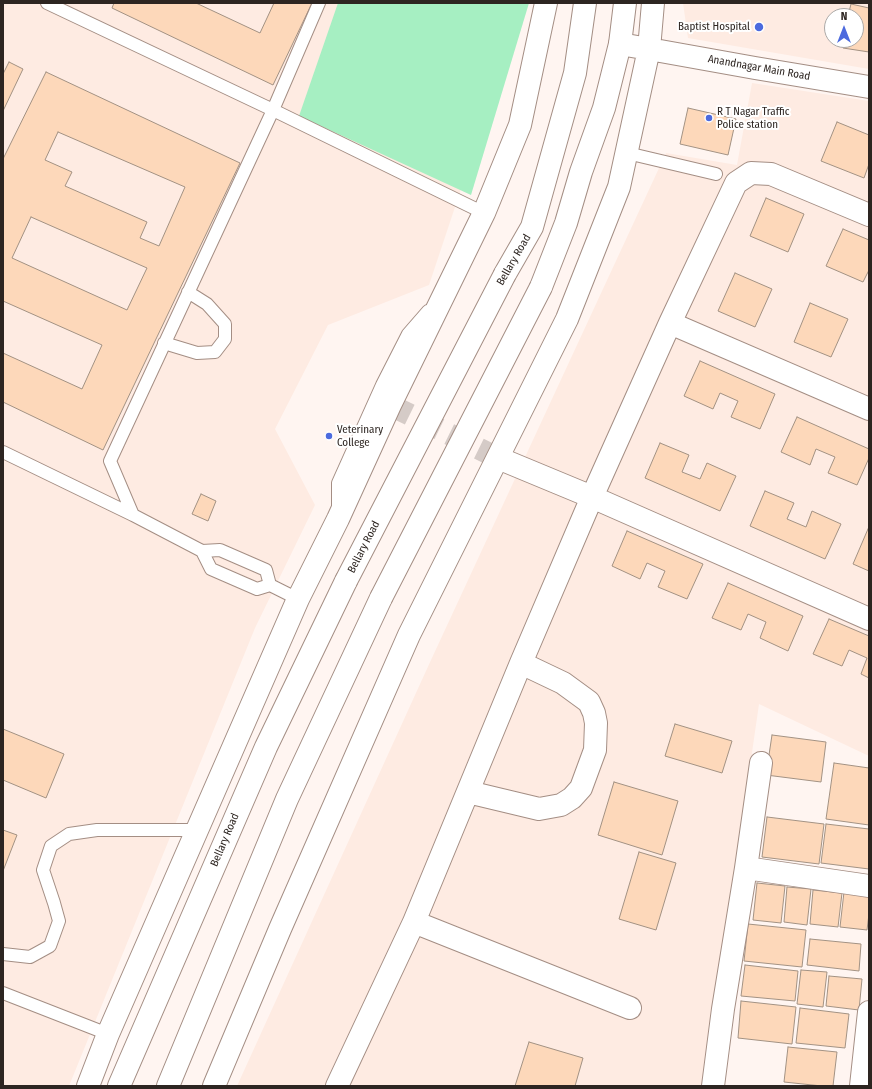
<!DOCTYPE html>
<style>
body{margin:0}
#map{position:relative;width:872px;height:1089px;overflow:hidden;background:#fff5f1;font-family:"Fira Sans Condensed",sans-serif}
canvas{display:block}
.frame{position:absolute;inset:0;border:4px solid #2d2521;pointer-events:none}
.north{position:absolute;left:824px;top:8px;width:40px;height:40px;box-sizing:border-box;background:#fff;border:1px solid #aba8a6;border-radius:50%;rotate:0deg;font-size:11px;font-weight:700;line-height:16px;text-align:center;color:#2d2521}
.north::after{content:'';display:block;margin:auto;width:14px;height:18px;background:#4c6ade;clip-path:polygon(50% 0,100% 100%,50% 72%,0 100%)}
</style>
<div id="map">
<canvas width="872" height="1089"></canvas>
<div class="frame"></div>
<div class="north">N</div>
</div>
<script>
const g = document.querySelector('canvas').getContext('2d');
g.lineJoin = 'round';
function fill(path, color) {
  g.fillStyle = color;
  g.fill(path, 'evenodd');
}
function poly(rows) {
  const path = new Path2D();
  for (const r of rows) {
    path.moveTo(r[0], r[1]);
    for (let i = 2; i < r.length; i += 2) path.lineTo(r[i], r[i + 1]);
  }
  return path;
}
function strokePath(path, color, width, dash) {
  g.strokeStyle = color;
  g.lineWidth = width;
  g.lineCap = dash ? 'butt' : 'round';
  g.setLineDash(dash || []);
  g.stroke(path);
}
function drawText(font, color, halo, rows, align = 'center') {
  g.font = font + ' "Fira Sans Condensed",sans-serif';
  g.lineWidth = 4;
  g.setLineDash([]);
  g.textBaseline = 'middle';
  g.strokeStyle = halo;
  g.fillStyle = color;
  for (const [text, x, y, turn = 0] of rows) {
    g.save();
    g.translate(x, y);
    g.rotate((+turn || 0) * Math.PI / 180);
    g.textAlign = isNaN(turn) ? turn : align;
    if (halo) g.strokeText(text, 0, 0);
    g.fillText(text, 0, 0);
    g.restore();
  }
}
fill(poly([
 [3,3,523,3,429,285,328,325,275,429,315,505,255,628,69,1086,3,1086],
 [683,3,869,3,869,69,688,38],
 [832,16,856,16,856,40,832,40],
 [752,83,869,101,869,756,759,704,704,1086,237,1086,431,660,666,153,737,165]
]), '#feebe2');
fill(poly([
 [338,3,529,3,471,195,299,116]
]), '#a6efc2');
const building = poly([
 [114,3,196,3,260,33,274,3,312,3,273,85,112,8,114,3],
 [851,4,869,8,869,52,843,48,844,40,856,40,856,16,848,16,851,4],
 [9,62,23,69,3,111,3,74,9,62],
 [46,72,240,163,103,450,3,402,3,353,82,389,102,345,3,301,3,159,46,72],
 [58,132,185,187,159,246,140,238,147,222,65,186,72,172,45,160,58,132],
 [31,217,147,268,127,310,12,258,31,217],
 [688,108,736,119,728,155,680,144,688,108],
 [837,122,869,135,869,164,864,178,821,161,837,122],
 [766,198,804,214,788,252,750,236,766,198],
 [843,229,869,240,869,270,863,282,826,266,843,229],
 [735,273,772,289,755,327,718,311,735,273],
 [810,303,848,319,831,357,794,342,810,303],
 [700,361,775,394,760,429,731,417,738,401,720,393,713,409,684,396,700,361],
 [797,417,869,449,869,458,857,485,828,473,835,457,816,449,810,465,781,452,797,417],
 [660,443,689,455,682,472,700,479,707,463,736,476,720,511,645,478,660,443],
 [765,491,794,503,787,519,806,527,812,511,841,524,825,559,750,526,765,491],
 [201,494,216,501,208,521,192,514,201,494],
 [868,529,869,529,869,571,853,564,868,529],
 [627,531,703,564,687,599,658,587,665,571,647,563,640,579,612,566,627,531],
 [728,583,803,616,788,651,760,638,766,622,748,614,741,630,712,618,728,583],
 [829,619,869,636,869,678,861,674,867,658,849,650,842,666,813,654,829,619],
 [675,724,732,741,722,773,665,756,675,724],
 [3,729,64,754,46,798,3,780,3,729],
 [772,735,826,742,821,782,766,775,772,735],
 [834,763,869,768,869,825,826,819,834,763],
 [614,782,678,801,662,855,598,835,614,782],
 [767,817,824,824,819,864,762,857,767,817],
 [826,824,869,829,869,869,821,863,826,824],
 [3,830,17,835,3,871,3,830],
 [639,852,676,863,656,930,619,919,639,852],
 [757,883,785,886,781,923,753,920,757,883],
 [787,887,811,889,807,925,784,922,787,887],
 [813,890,842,893,838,927,810,924,813,890],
 [844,892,869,895,869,914,867,930,840,927,844,892],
 [748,924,806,930,802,967,744,961,748,924],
 [810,939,861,944,859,971,807,965,810,939],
 [745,965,798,971,795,1001,741,996,745,965],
 [801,970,827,972,823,1007,797,1004,801,970],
 [829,976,862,979,859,1010,826,1006,829,976],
 [741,1001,796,1007,792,1044,738,1038,741,1001],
 [800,1008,849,1014,845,1048,796,1043,800,1008],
 [529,1042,583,1058,575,1086,515,1086,529,1042],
 [788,1047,837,1052,833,1086,822,1086,784,1082,788,1047]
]);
fill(building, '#fdd8ba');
strokePath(building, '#a39283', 1);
strokePath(poly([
 [390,405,498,458]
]), '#d5cbc7', 22, [22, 11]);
const service = poly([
 [47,3,273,110,484,213],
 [627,153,716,174],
 [164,343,197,353,215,352,225,339,225,324,207,304,188,292],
 [3,452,133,515],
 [338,508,338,483,382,385,408,334,428,311],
 [202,551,211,569,257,589,270,585,298,599],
 [270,585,266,570,220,550,202,551,133,515,110,461,273,110,319,3],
 [3,954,30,957,50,946,59,921,54,903,43,870,51,846,69,834,97,830,197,830],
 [3,993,108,1034]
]);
const minor = poly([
 [670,323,869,409],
 [498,458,592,497,869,619],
 [468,792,539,809,561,805,572,798,581,788,595,750,596,723,594,713,589,702,563,683,521,663],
 [746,868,761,763],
 [414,922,630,1008],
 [337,1086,414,922,521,663,592,497,670,323,736,183,751,173,771,174,869,215],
 [713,1086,723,1009,746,868,869,886],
 [861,1086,869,1012]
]);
const tertiary = poly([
 [620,44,649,49,755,68,869,87],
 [88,1086,108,1034,298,599,338,519,390,405,484,213,520,125,546,3],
 [214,1086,280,929,409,635,567,319,619,187,649,49,653,3]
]);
const trunk = poly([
 [505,274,532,227,575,73,585,3],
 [541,287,566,223,581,172,604,108,620,44,625,3],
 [119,1086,266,747,346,581],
 [168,1086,287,799,381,598]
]);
strokePath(service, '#a48e84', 14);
strokePath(minor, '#a48e84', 24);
strokePath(tertiary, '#a48e84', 24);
strokePath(trunk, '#a48e84', 24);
strokePath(service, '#fff', 12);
strokePath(minor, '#fff', 22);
strokePath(tertiary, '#fff', 22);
strokePath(trunk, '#fff', 22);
const trunkBridge = poly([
 [346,581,505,274],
 [381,598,541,287]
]);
strokePath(trunkBridge, '#a48e84', 24, []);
strokePath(trunkBridge, '#fff', 22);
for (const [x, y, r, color] of [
 [759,27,5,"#4c6ade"],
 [709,118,4,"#4c6ade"],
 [329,436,4,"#4c6ade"]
]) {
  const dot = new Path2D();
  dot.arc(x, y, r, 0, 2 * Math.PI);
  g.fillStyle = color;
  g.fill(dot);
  strokePath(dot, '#fff', 1.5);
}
drawText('11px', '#2d2521', '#fff', [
 ["Baptist Hospital",750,27,"right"],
 ["R T Nagar Traffic",717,112],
 ["Police station",717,125],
 ["Veterinary",337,430],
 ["College",337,443]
], 'left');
drawText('11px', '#2d2521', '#fff', [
 ["Anandnagar Main Road",759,68,10],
 ["Bellary Road",514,260,-60],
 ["Bellary Road",364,547,-63],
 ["Bellary Road",225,840,-67]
]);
</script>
